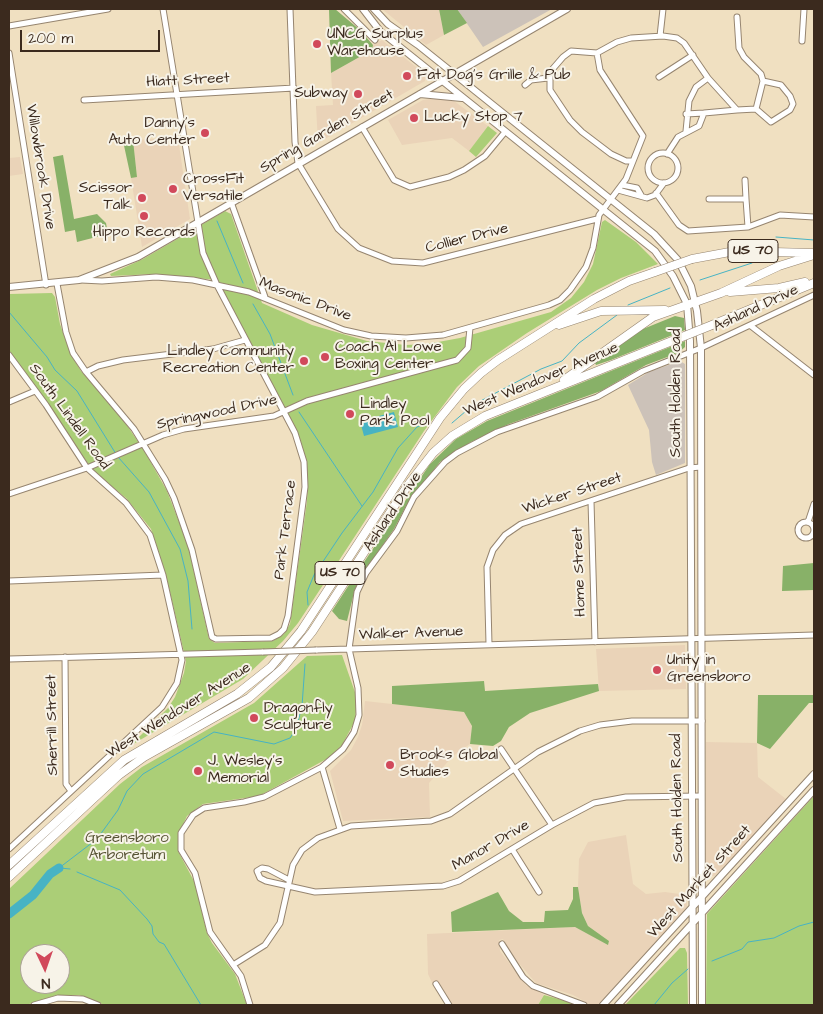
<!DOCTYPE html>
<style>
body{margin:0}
#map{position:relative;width:823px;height:1014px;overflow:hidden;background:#f0e0c1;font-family:"Architects Daughter",sans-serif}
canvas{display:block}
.frame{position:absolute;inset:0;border:10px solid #3b2a1e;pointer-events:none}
.north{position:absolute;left:20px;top:944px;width:50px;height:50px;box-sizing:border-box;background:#f7f3e8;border:1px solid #aca397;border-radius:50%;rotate:177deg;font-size:14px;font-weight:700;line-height:20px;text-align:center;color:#3b2a1e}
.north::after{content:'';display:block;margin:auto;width:18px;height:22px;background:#d1495b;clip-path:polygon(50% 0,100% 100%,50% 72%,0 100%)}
.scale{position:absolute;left:20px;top:30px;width:140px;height:22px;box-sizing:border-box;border:2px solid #3b2a1e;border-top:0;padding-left:6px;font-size:15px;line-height:18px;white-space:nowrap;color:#3b2a1e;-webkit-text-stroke:4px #f7f3e8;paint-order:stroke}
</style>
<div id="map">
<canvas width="823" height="1014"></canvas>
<div class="frame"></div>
<div class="north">N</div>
<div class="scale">200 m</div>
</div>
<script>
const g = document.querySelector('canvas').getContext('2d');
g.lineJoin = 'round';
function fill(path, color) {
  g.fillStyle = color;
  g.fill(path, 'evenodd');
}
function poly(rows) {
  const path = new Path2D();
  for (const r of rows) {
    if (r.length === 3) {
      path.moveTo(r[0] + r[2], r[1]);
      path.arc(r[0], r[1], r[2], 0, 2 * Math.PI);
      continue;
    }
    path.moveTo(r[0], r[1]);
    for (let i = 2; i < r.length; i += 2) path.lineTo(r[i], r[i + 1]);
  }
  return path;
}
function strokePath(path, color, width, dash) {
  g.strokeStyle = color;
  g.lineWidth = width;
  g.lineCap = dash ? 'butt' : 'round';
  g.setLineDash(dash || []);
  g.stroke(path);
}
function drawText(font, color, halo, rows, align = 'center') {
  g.font = font + ' "Architects Daughter",sans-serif';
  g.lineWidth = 4;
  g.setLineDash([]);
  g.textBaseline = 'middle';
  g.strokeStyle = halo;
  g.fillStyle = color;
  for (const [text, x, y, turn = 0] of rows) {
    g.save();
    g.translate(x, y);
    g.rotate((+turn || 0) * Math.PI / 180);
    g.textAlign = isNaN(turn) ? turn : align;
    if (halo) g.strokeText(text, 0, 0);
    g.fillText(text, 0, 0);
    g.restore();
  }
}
fill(poly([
 [382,9,439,9,444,35,426,45],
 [382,40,425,74,425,81,318,143,316,106,333,105,331,73,372,50,373,45],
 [435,98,454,101,488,126,469,151,452,138,402,145,388,120,423,100],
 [178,138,190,219,142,247,131,178,137,176,133,140],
 [20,157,23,174,9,176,9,158],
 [685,645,686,689,599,691,596,649],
 [365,701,464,712,472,726,470,744,453,756,429,783,430,817,343,821,330,771,351,750,358,737,362,725],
 [706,742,757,743,758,777,786,799,739,852,714,876,710,876,706,872],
 [626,835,633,884,646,894,665,892,687,895,687,907,599,1005,591,1005,573,995,536,983,509,952,503,939,499,940,500,951,526,985,544,995,538,1005,453,1005,442,988,436,991,428,974,427,934,575,927,608,944,609,941,588,926,582,913,578,887,579,859,588,842]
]), '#ead3b8');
fill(poly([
 [457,9,552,9,483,47],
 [680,361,685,364,685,463,656,475,652,462,649,430,628,385,649,372]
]), '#ccc2b9');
fill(poly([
 [488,126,497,133,476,157,469,151],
 [225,211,231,214,262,303,312,325,367,341,406,345,427,344,460,338,551,312,571,298,584,282,593,264,602,222,605,220,636,242,658,264,621,278,597,290,527,333,479,366,457,387,424,431,298,623,283,641,243,679,130,746,168,708,175,697,184,673,186,661,166,575,151,529,126,498,94,472,9,351,9,294,52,293,55,297,60,324,71,355,81,371,120,415,145,452,167,491,188,545,209,639,215,643,273,641,284,634,290,624,307,501,308,480,301,444,217,280,155,274,111,276,110,274,143,259],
 [342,655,357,698,355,721,342,745,332,756,259,796,203,804,187,816,178,835,178,851,195,883,207,933,212,943,235,974,247,1005,105,1005,79,995,57,995,26,1005,9,1005,9,889,120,784,142,767,254,703,307,656],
 [30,954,60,954,60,984,30,984],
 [814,796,814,1005,706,1005,707,914],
 [680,948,685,948,687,953,688,1005,625,1005],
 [544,995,566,1001,575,1005,538,1005]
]), '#abce77');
fill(poly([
 [329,9,335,9,360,30,373,45,372,50,331,73],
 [439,9,457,9,467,23,444,35],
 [133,140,137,177,131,178,123,141],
 [63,155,74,219,97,214,106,223,108,234,77,242,75,230,65,232,53,157],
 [675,316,684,318,685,330,611,360,596,365,594,361,643,329],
 [685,341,685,347,678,353,646,365,601,391,509,424,471,442,440,462,406,506,394,529,362,575,355,589,347,621,339,619,332,611,358,571,430,464,456,439,487,421],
 [814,563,814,590,782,591,783,566],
 [484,681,485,691,598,684,599,691,530,713,509,727,501,741,493,746,470,744,472,726,464,712,392,704,392,686],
 [758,695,814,695,814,703,809,703,770,749,757,743],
 [573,887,578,887,582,913,588,926,609,941,608,945,575,927,452,932,451,912,498,892,509,911,523,922,544,922,545,911,568,910,573,899]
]), '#88b168');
fill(poly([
 [394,412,398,427,364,436,360,421]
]), '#47b3c4');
strokePath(poly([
 [217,221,243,283],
 [776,237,814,240],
 [700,280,752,263],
 [253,304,270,334,293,395],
 [628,305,670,288],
 [9,312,47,357,55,370,77,391,116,454],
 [299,412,362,506],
 [452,423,473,405,541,369,562,361,579,343,617,315],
 [118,457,149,492,180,549,188,581,192,629],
 [308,605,307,592,314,575,342,533,373,492,398,448,417,427,425,424],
 [59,868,97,839,118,810,127,791,143,774,214,732,274,744,290,738,296,729,302,706,305,664],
 [60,868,70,869],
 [77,872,120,890,147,919,152,926,153,934,159,942,164,944,201,1005],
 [712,961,742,949,748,942,774,938,799,926,814,922],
 [654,1005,672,983,688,969]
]), '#47b3c4', 1);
strokePath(poly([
 [9,914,33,895,50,874,59,868]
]), '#47b3c4', 9);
const minor = poly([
 [290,9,295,142,298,163,338,229,359,248,392,261,423,263,597,219],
 [344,9,375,40],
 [737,17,739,48,744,57,761,74,763,81,756,109],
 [9,26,108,9],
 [660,36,663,9],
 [802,41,804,9],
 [9,53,46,285],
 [597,53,617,42,631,38,663,36,677,38,684,43,708,78,737,110,756,109,771,122,790,110,793,104,790,96,781,85,763,81],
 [597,53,571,51,563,57,550,72,550,90,570,120,582,132,611,154,626,161,633,161],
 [659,77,693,55],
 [525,85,531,80,548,78],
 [84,100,294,88],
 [686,114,704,113],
 [362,127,394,180,410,187,449,177,464,170,485,156,505,132],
 [686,131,689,101,696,87,708,78],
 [663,168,15],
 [667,154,678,137,699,126,704,113,737,110],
 [745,180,746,199],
 [622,185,637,188,641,195],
 [618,190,647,198,655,195,664,183],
 [656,193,679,225,688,231,748,227,780,215,814,217],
 [709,199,746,199,748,227],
 [231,202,265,297],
 [81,280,102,281,156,277,193,280,249,292,344,330,371,336,406,338,443,335,549,305,560,300,570,290,586,267,593,248,599,215,626,179,643,136,600,70,597,53],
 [57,284,66,332,73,353,86,372,134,429,165,479,174,498,192,550,212,637,216,639,271,638,279,634,284,629,288,616,305,487,304,462,295,433,217,285,203,253,163,9],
 [751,326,814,375],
 [9,355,46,405,87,468,126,503,150,535,163,575,182,660,177,683,162,707,9,849],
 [86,372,98,366,123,360,213,349,245,340],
 [9,402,35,391],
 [9,494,87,468,163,435,184,429,274,416,307,401,457,360,468,348,470,328],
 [591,501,595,642],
 [806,530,8],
 [808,522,814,504],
 [9,581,163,575],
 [489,644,487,567,493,550,505,535,521,524,689,468,701,467],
 [316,650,814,635],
 [65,657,66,784,71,791],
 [9,659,263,652],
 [501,749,552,825],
 [322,767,340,829],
 [512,849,539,892],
 [289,880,268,869,262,868,257,871,260,878,266,881,315,892,443,886,459,881,552,825,594,803,626,797,701,796],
 [502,944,523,977,533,986,584,1005],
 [233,965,265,945,280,923,293,865,302,850,318,838,351,826,431,821,450,814,538,752,580,731,600,725,632,721,702,721],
 [436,984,449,1005],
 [34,1005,58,998,83,999,98,1005],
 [250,1005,241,976,210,932,195,873,181,850,181,833,193,815,204,808,244,802,264,797,322,767,343,749,354,732,359,715,358,688,349,649,357,592,366,573,397,531,414,497,445,462,457,453,497,432,597,397,643,371,701,348,814,295]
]);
const major = poly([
 [363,9,380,31,655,251,673,276,687,304,690,341,693,1005],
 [374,9,388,24,418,45,654,234,678,260,691,286,697,311,701,348,702,1005],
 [420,94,462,98],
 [9,287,79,280,138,257,567,9],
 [603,1005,814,774],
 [618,1005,814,790]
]);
const highway = poly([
 [692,259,735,251,812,253],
 [730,292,779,288,805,282],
 [559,325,601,311,665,310],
 [712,325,814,283],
 [564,380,653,317,721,293,779,266,814,255],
 [9,865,124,760,237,694,271,667,301,631,440,418,464,389,481,373,498,360,594,299,629,281,655,272],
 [9,877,119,775,144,757,249,698,283,668,312,632,408,485,433,453,452,436,485,416,677,339]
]);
strokePath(minor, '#968570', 7);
strokePath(major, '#968570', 8);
strokePath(highway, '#968570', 9);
strokePath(minor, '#fff', 5);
strokePath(major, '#fff', 6);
strokePath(highway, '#fff', 8);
const minorBridge = poly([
 [263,652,316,650]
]);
const highwayBridge = poly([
 [655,272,692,259],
 [677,339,712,325]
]);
strokePath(minorBridge, '#968570', 7, []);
strokePath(highwayBridge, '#968570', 9, []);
strokePath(minorBridge, '#fff', 5);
strokePath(highwayBridge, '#fff', 8);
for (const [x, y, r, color] of [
 [317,44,5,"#d1495b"],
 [407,76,5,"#d1495b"],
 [358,94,5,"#d1495b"],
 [414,118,5,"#d1495b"],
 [205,133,5,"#d1495b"],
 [173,189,5,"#d1495b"],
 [142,198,5,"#d1495b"],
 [144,216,5,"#d1495b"],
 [325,357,5,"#d1495b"],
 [304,361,5,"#d1495b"],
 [350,414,5,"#d1495b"],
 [657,670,5,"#d1495b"],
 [254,718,5,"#d1495b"],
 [390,765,5,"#d1495b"],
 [198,771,5,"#d1495b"]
]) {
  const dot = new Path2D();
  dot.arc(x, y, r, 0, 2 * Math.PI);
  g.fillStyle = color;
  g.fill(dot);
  strokePath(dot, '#f7f3e8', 2);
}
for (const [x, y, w] of [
 [753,251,50],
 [340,573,50]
]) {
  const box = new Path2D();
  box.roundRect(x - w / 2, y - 11.5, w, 23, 4);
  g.fillStyle = '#f7f3e8';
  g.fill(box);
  strokePath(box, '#3b2a1e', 1);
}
drawText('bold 14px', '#3b2a1e', null, [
 ["US 70",753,251],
 ["US 70",340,573]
]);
drawText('15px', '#3b2a1e', '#f7f3e8', [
 ["UNCG Surplus",327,35],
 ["Warehouse",327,52],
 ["Fat Dog's Grille & Pub",417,76],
 ["Subway",348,94,"right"],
 ["Lucky Stop 7",424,118],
 ["Danny's",195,124,"right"],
 ["Auto Center",195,141,"right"],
 ["CrossFit",183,180],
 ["Versatile",183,197],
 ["Scissor",132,189,"right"],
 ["Talk",132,206,"right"],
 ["Hippo Records",144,233,"center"],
 ["Coach Al Lowe",335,348],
 ["Boxing Center",335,365],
 ["Lindley Community",294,352,"right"],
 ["Recreation Center",294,369,"right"],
 ["Lindley",360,405],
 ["Park Pool",360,422],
 ["Unity in",667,661],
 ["Greensboro",667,678],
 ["Dragonfly",264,709],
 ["Sculpture",264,726],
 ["Brooks Global",400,756],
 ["Studies",400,773],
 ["J. Wesley's",208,762],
 ["Memorial",208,779]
], 'left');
drawText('15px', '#3b2a1e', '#f7f3e8', [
 ["Hiatt Street",188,81,-3],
 ["Spring Garden Street",327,132,-30],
 ["Willowbrook Drive",40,167,81],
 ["Collier Drive",467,239,-14],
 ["Masonic Drive",305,300,21],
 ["Ashland Drive",756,309,-25],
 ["West Wendover Avenue",541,380,-23],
 ["South Holden Road",677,393,-90],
 ["Springwood Drive",217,413,-12],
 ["South Lindell Road",69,417,54],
 ["Wicker Street",572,494,-18],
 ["Ashland Drive",393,512,-56],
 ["Park Terrace",286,530,-83],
 ["Home Street",580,572,-92],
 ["Walker Avenue",411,634,-2],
 ["West Wendover Avenue",179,711,-32],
 ["Sherrill Street",53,725,-91],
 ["South Holden Road",678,798,-91],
 ["Manor Drive",491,846,-30],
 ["West Market Street",700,882,-48]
]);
drawText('15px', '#575334', '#f7f3e8', [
 ["Greensboro",127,839],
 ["Arboretum",127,856]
]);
</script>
